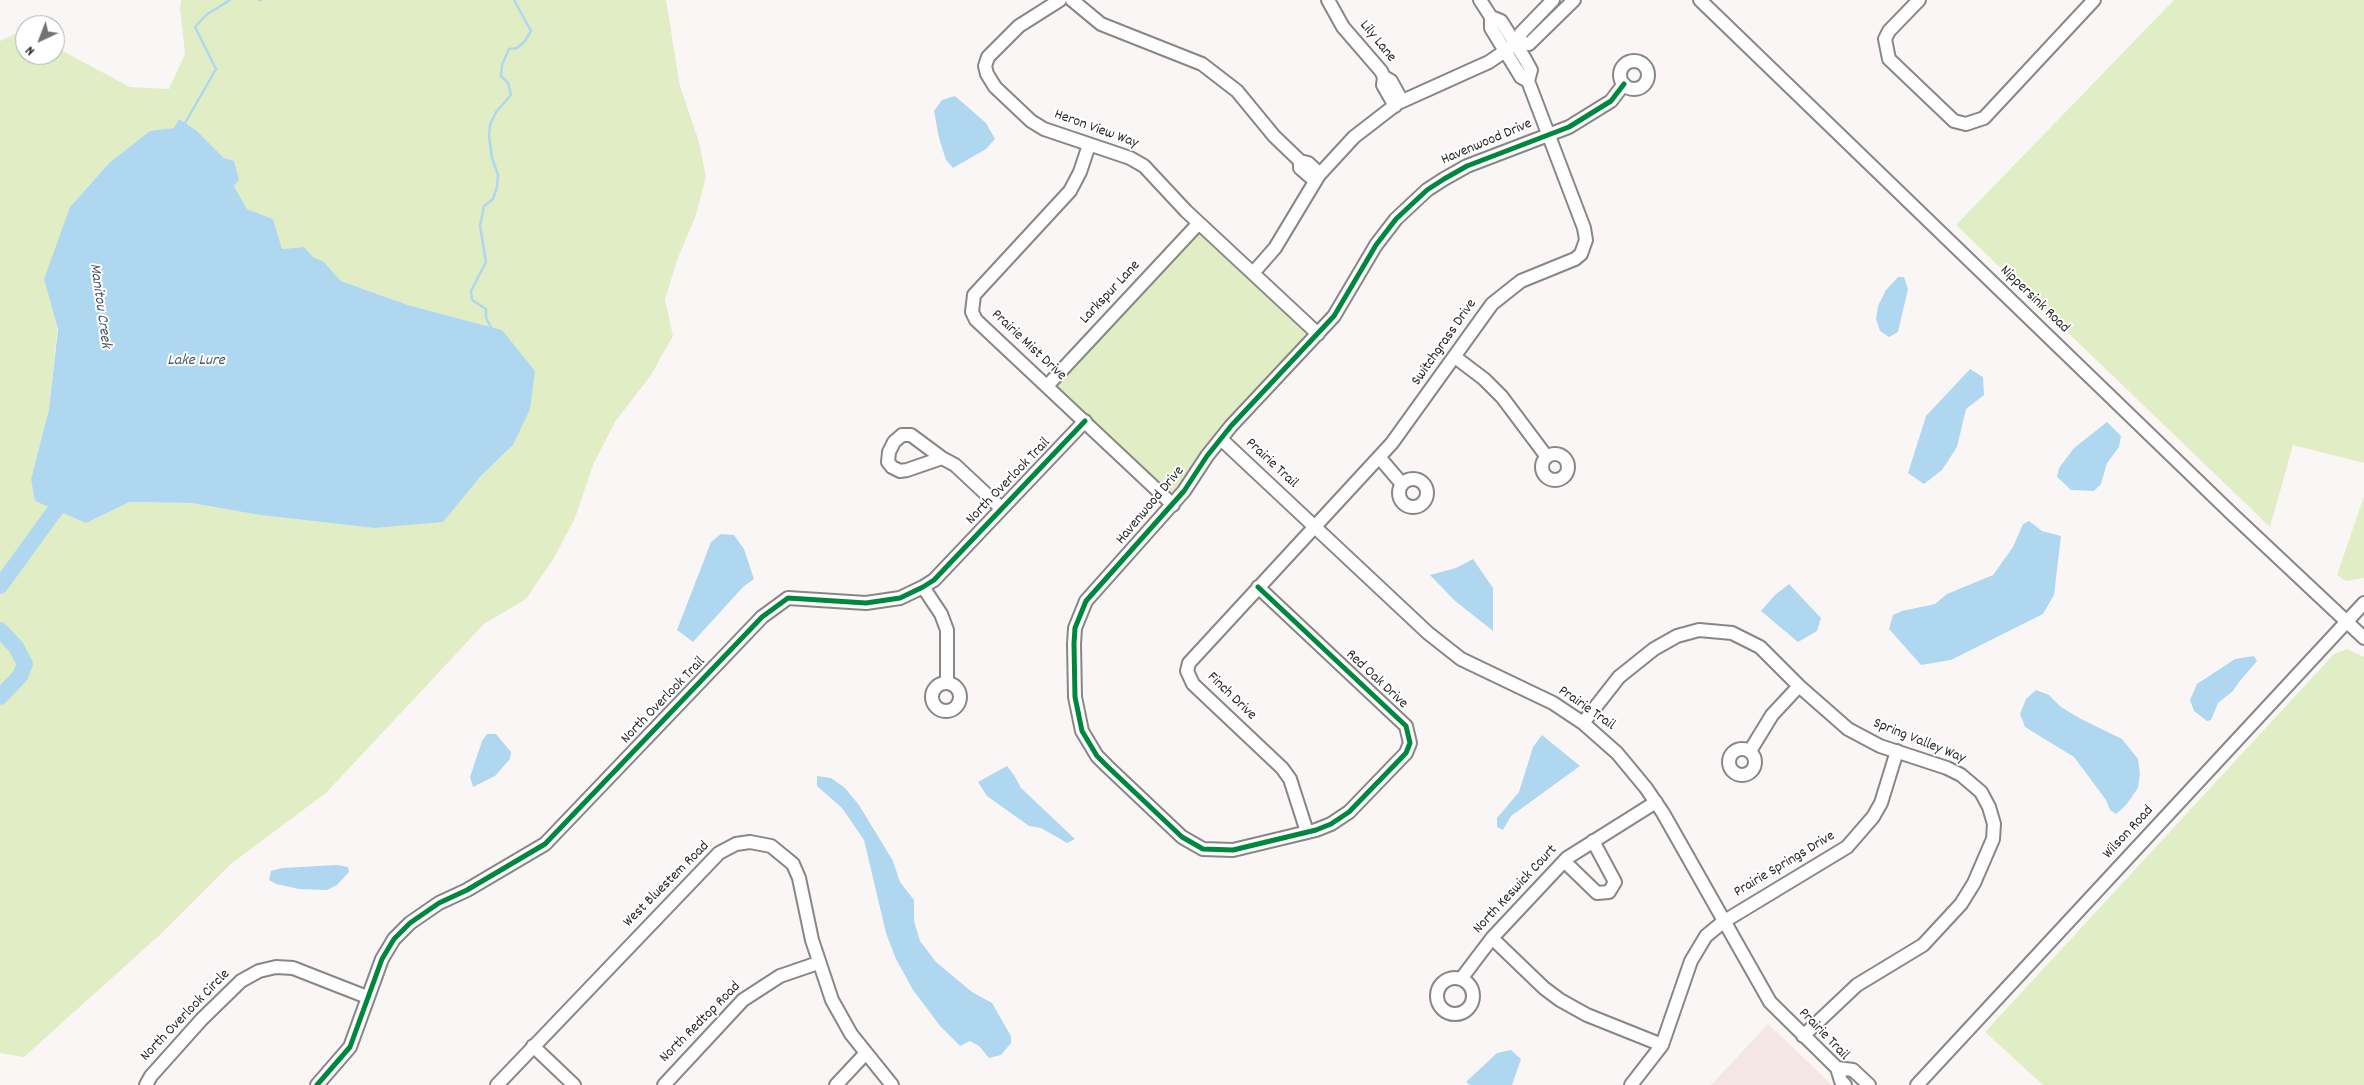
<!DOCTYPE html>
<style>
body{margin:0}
#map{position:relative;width:2364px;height:1085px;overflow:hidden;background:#fbf6f6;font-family:Dekko,sans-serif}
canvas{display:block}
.north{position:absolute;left:15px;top:15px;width:50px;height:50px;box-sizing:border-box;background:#fff;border:1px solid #aaa;border-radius:50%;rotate:223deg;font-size:14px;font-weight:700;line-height:20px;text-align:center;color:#2b2b2b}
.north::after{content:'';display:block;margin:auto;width:18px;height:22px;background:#747272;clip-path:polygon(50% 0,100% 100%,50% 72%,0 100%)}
</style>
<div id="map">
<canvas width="2364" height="1085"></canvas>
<div class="north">N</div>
</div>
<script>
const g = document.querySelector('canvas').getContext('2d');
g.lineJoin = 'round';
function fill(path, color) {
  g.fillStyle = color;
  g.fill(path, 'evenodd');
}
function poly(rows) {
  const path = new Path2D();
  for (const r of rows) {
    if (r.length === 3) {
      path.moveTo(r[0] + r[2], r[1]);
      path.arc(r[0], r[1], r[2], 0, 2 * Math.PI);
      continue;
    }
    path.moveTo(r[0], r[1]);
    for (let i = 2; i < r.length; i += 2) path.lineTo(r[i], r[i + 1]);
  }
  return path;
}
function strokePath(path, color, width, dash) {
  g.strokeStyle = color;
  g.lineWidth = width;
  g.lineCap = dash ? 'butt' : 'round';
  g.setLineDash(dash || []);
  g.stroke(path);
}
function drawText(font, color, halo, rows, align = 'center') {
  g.font = font + ' Dekko,sans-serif';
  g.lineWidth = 4;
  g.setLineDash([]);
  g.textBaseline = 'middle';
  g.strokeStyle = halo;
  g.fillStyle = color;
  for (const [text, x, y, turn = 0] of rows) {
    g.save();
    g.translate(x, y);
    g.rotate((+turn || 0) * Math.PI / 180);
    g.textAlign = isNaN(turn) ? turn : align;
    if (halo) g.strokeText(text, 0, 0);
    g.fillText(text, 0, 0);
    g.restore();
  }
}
fill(poly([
 [1768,1024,1832,1085,1711,1085]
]), '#f4e6e5');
fill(poly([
 [181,0,666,0,680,86,699,142,706,177,696,215,678,258,665,299,673,336,651,375,615,422,593,465,575,518,554,558,526,599,484,624,326,793,232,863,163,932,24,1057,0,1053,0,41,19,32,25,34,25,55,55,55,55,47,130,87,169,89,185,54,180,8],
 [174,128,197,131,224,158,239,180,234,186,247,209,273,219,282,249,304,247,313,257,323,261,341,281,408,305,502,330,513,445,480,477,374,528,260,515,191,503,130,502,86,523,31,479,49,409,70,207,109,163,150,132],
 [2174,0,2364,0,2364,463,2293,445,2270,527,1956,225],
 [1200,230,1311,334,1173,498,1055,386],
 [2364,496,2364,578,2346,581,2337,575],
 [2347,649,2364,657,2364,1085,2043,1085,1985,1032,2334,654]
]), '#e1eec5');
fill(poly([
 [955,96,986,123,995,139,986,149,953,168,946,160,939,138,934,111,942,100],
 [179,119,197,131,224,158,234,161,239,180,234,186,247,209,273,219,282,249,304,247,313,257,323,261,341,281,408,305,502,330,535,371,530,409,513,445,480,477,443,522,374,528,260,515,191,503,130,502,86,523,35,501,31,479,49,409,58,329,44,279,70,207,109,163,150,131,174,128],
 [1898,277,1904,277,1908,289,1898,332,1889,337,1880,331,1876,319,1878,306,1886,290],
 [1970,369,1983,377,1984,395,1966,409,1957,447,1942,470,1924,484,1908,473,1926,416],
 [2107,422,2121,436,2119,447,2107,463,2101,484,2094,491,2071,490,2057,477,2059,468,2074,448],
 [2029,521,2042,531,2061,536,2054,595,2043,614,1951,660,1921,665,1889,629,1893,615,1902,611,1935,604,1947,594,1993,575,2013,547,2023,524],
 [721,534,734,535,744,549,754,579,743,587,693,642,677,630,711,542],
 [1473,559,1493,588,1493,631,1454,600,1430,575,1456,568],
 [1789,584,1821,618,1817,631,1798,642,1761,611,1775,595],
 [2254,656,2257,661,2239,682,2233,691,2218,703,2211,720,2207,721,2194,711,2190,700,2197,684,2235,659],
 [2036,690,2049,695,2061,707,2081,719,2122,739,2138,759,2140,774,2138,788,2126,805,2116,814,2110,810,2106,800,2074,757,2025,727,2020,714,2026,699],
 [487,734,496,734,511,752,510,759,495,776,473,787,470,777,482,741],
 [1542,735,1580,766,1511,816,1503,830,1497,827,1497,818,1519,792,1533,747],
 [1007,766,1014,775,1021,788,1075,839,1067,843,1041,828,1029,826,987,796,978,782],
 [817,776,831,778,845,788,859,805,893,861,900,882,914,900,914,921,920,941,936,962,972,992,992,1003,1011,1036,1011,1043,1001,1055,989,1058,979,1046,970,1041,960,1046,941,1027,913,990,896,959,886,933,864,840,842,808,817,786],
 [337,865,348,867,349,872,337,885,327,890,299,889,276,884,269,880,271,871,282,868],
 [1511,1050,1521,1059,1512,1085,1470,1085,1466,1082,1497,1053]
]), '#afd8f0');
strokePath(poly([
 [259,0,261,0],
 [185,123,216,69,195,27,206,15,230,0],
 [491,327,486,318,486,309,472,300,471,291,486,262,480,226,484,206,493,199,497,187,498,175,492,158,489,136,490,125,496,112,511,95,508,83,501,76,502,65,509,49,517,48,525,41,531,31,514,0]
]), '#afd8f0', 2.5);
strokePath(poly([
 [0,586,69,491],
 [0,630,16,647,25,664,20,676,0,697]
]), '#afd8f0', 16);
const minor = poly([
 [1060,0,1019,26,988,57,985,66,987,74,995,87,1031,121,1044,129,1130,158,1144,166,1186,211,1318,334],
 [1072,0,1101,24,1202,64,1237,91,1274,136,1300,161,1308,163,1320,174],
 [1328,0,1343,27,1381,71,1384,77,1383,85,1395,106],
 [1480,0,1491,17,1501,21,1525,59,1531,70,1528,81],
 [1700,0,2232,514,2364,638],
 [1919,0,1889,31,1885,39,1889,59,1954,121,1966,124,1984,118,2094,0],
 [1491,17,1491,28,1521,77,1528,81],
 [1518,42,1529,44,1574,0],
 [1518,42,1521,33,1553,0],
 [1634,75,14],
 [1384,77,1391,81,1402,101],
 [1089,145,1080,172,1070,191,974,295,972,312,976,320,1173,505],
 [1300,161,1300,168,1315,181],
 [1253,273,1275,248,1319,175,1354,137,1398,103,1489,62,1518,42],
 [1455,357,1484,379,1502,397,1547,457],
 [1047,386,1199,223],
 [902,435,911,435,942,458,907,470,900,471,892,467,888,462,889,452,894,442,902,435],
 [1221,439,1428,633,1461,659,1553,703,1583,723,1617,753,1646,788,1663,813,1770,1002,1837,1068,1841,1081,1845,1085],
 [1555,467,13],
 [1379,457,1402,484],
 [942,458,955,465,1001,508],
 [1413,493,14],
 [923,587,941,614,947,630,947,683],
 [1258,587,1406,726,1410,743,1406,753,1349,812,1331,824,1316,830,1233,850,1203,849,1182,837,1107,766,1097,756,1082,731,1075,697,1074,644,1075,628,1086,601,1184,491,1207,456,1231,426,1334,316,1376,245,1396,219,1427,190,1444,179,1467,166,1569,127,1611,101,1624,84],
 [946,697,14],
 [1583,723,1619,677,1654,649,1677,636,1699,630,1732,633,1760,647,1799,686,1848,729,1880,746,1947,768,1961,775,1981,792,1989,807,1994,824,1993,839,1974,883,1961,904,1923,945,1857,985,1803,1036],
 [1742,762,13],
 [1750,751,1772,715,1799,686],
 [1307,832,1290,779,1282,768,1193,684,1187,671,1189,663,1392,443,1492,304,1521,281,1575,259,1581,254,1586,240,1584,228,1528,81],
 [1564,861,1597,893,1609,892,1615,882,1593,841],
 [1492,938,1544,988,1560,1000,1587,1015,1662,1045],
 [1455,996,18],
 [1461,979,1492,938,1567,858,1656,802],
 [533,1046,574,1085],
 [1837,1068,1853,1070,1869,1085],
 [146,1085,151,1076,202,1019,241,981,259,971,276,967,293,968,367,997],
 [317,1085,350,1047,382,959,394,939,410,923,439,903,467,890,545,844,762,617,788,598,866,603,900,598,923,587,934,580,1085,421],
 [497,1085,719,853,736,844,750,842,771,846,793,864,799,878,812,940,832,1000,851,1034,892,1085],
 [664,1085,743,1000,780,976,818,963],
 [836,1085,866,1053],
 [1631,1085,1662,1045,1691,961,1706,936,1723,922,1847,847,1873,817,1881,803,1897,751],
 [1917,1085,2364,603]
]);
strokePath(minor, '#898686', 16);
strokePath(minor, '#fefefe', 12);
strokePath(poly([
 [1258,587,1406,726,1410,743,1406,753,1349,812,1331,824,1316,830,1233,850,1203,849,1182,837,1107,766,1097,756,1082,731,1075,697,1074,644,1075,628,1086,601,1184,491,1207,456,1231,426,1334,316,1376,245,1396,219,1427,190,1444,179,1467,166,1569,127,1611,101,1624,84],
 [317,1085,350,1047,382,959,394,939,410,923,439,903,467,890,545,844,762,617,788,598,866,603,900,598,923,587,934,580,1085,421]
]), '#00873e', 5);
drawText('15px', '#2b2b2b', '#fff', [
 ["Lily Lane",1377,42,51],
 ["Heron View Way",1096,130,20],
 ["Havenwood Drive",1487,143,-23],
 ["Larkspur Lane",1111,293,-47],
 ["Nippersink Road",2034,300,44],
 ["Switchgrass Drive",1445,343,-55],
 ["Prairie Mist Drive",1028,346,43],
 ["Prairie Trail",1271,464,43],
 ["North Overlook Trail",1009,482,-46],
 ["Havenwood Drive",1151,506,-50],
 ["Red Oak Drive",1376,680,43],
 ["Finch Drive",1231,697,44],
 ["North Overlook Trail",664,701,-46],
 ["Prairie Trail",1586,709,35],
 ["Spring Valley Way",1919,742,22],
 ["Wilson Road",2129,833,-47],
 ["Prairie Springs Drive",1785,865,-31],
 ["West Bluestem Road",667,885,-45],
 ["North Keswick Court",1516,890,-47],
 ["North Overlook Circle",186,1016,-46],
 ["North Redtop Road",701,1023,-45],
 ["Prairie Trail",1823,1035,46]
]);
drawText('italic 16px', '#495b66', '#fff', [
 ["Manitou Creek",99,306,82],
 ["Lake Lure",196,362]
]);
</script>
